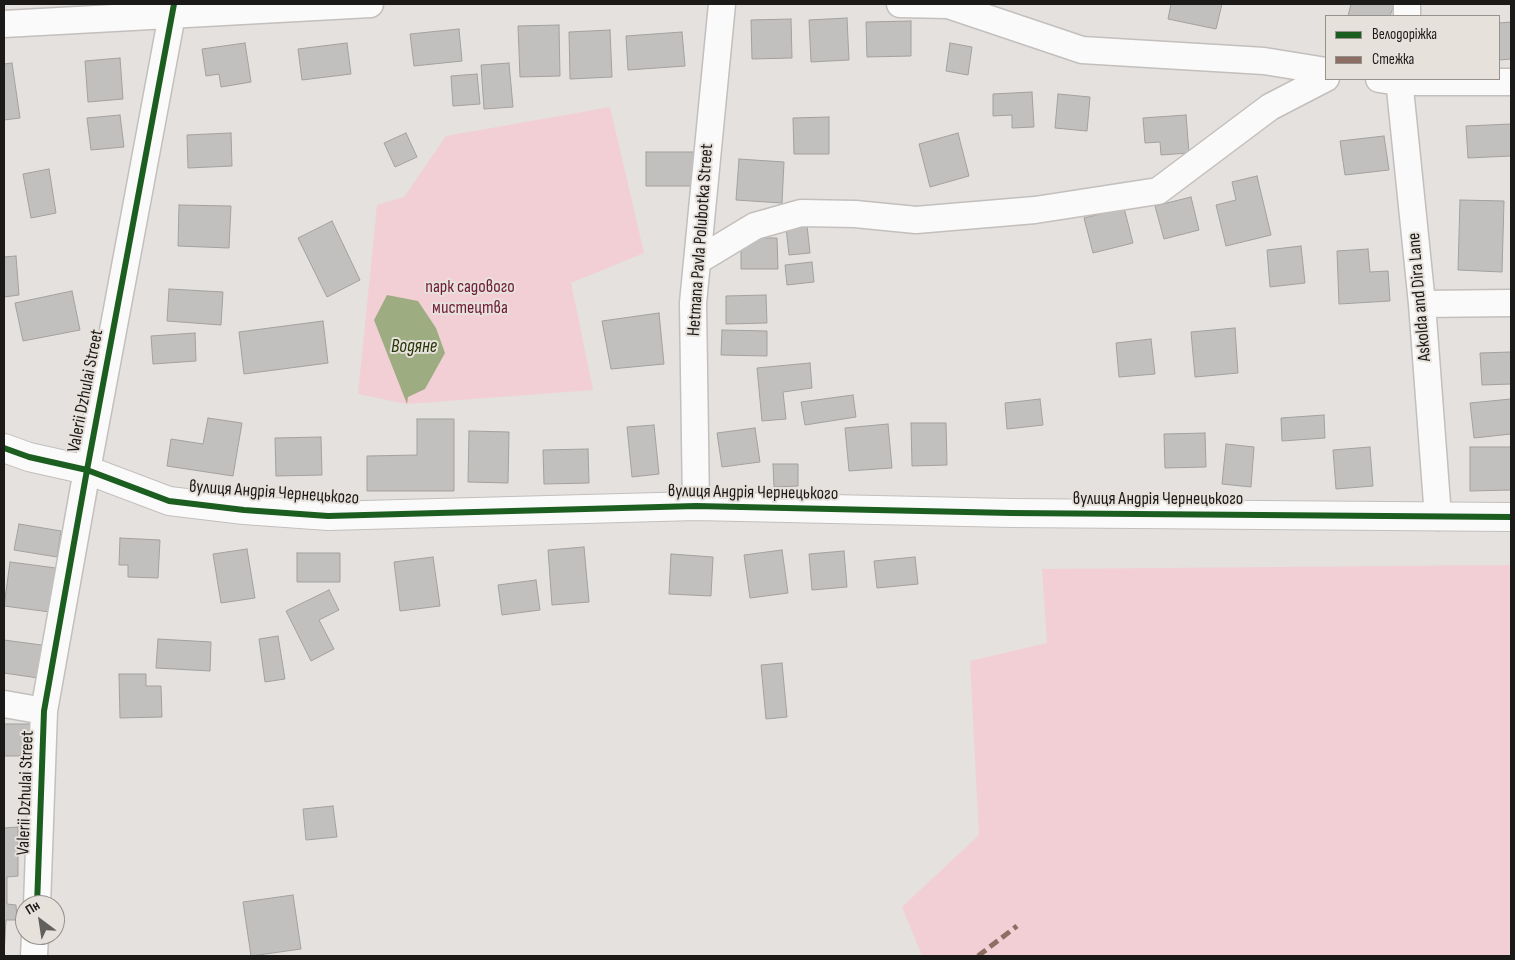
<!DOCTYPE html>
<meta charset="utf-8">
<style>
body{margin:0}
#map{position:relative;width:1515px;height:960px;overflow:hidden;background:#e4e1de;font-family:"Sofia Sans Condensed",sans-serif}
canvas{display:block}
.frame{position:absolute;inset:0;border:5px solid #1c1a18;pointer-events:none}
.legend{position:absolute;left:1325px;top:15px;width:175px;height:65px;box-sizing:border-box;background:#e7e1db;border:1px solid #96918d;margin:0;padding:6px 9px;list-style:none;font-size:15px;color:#1c1a18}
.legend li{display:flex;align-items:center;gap:10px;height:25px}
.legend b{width:25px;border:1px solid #96918d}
.north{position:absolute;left:15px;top:895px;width:50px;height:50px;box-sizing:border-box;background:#e7e1db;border:1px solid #96918d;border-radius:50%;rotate:329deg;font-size:14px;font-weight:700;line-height:20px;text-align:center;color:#1c1a18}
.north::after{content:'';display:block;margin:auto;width:18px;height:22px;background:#62605d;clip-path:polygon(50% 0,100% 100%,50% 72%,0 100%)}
</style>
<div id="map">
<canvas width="1515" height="960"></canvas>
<div class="frame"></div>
<ul class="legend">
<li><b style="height:6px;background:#1b5e20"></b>Велодоріжка</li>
<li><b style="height:6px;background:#8d6e63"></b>Стежка</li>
</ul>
<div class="north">Пн</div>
</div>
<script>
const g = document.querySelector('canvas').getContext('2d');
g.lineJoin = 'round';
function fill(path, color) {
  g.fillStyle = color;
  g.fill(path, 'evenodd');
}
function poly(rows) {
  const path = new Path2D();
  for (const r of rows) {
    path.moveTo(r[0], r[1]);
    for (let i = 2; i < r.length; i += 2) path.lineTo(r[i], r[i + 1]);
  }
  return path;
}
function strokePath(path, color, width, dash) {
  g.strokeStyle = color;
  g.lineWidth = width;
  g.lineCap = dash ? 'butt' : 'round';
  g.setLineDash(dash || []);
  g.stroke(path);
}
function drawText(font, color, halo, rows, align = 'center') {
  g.font = font + ' "Sofia Sans Condensed",sans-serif';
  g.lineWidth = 4;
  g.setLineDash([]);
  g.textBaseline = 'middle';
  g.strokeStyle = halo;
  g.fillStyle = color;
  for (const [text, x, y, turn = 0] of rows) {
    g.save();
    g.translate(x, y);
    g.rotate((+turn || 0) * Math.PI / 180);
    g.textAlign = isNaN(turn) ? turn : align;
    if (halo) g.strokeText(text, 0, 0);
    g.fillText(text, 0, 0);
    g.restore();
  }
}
fill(poly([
 [610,107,644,253,571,283,593,390,407,404,358,394,377,205,404,197,446,136],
 [1511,565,1511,956,922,956,902,907,979,835,970,661,1047,643,1042,569]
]), '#f2cfd5');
fill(poly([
 [387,295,418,301,436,328,445,353,425,389,408,397,407,404,374,320]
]), '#9dac81');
const building = poly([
 [1171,4,1222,4,1216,29,1168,19,1171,4],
 [1351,4,1388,4,1394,5,1390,16,1348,16,1351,4],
 [847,18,849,60,811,62,809,20,847,18],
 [791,19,792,58,752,59,751,20,791,19],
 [911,21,911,56,867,57,866,22,911,21],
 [1511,22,1511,59,1499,60,1499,23,1511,22],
 [559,25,560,76,520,77,518,26,559,25],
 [459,29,462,61,414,66,410,34,459,29],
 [610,30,612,77,570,79,569,32,610,30],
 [682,32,685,66,628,70,626,36,682,32],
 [245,43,251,82,221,87,219,74,206,76,202,49,245,43],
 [347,43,351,74,302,80,298,49,347,43],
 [950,43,972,47,968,75,946,71,950,43],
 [120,58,123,99,88,102,85,61,120,58],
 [12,63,20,118,4,120,4,64,12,63],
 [509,63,513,107,484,109,481,65,509,63],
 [477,74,480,104,453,106,451,76,477,74],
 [1032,92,1034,127,1012,128,1012,115,993,116,993,94,1032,92],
 [1058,94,1090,97,1087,131,1055,128,1058,94],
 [120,115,124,147,91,150,87,118,120,115],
 [1186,115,1189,153,1161,155,1160,142,1145,143,1143,118,1186,115],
 [829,117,829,154,794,154,793,118,829,117],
 [1511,124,1511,156,1468,158,1466,126,1511,124],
 [231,133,232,166,188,168,187,135,231,133],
 [406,133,417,157,395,167,384,143,406,133],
 [958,133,969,176,930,187,919,144,958,133],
 [1384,136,1389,170,1345,175,1340,141,1384,136],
 [646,152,694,152,694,186,646,186,646,152],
 [739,159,784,162,782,203,736,200,739,159],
 [49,169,56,213,31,218,23,174,49,169],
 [1257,176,1271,235,1226,246,1216,205,1236,200,1232,182,1257,176],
 [1191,197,1199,230,1164,239,1155,206,1191,197],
 [1460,200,1504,201,1502,272,1458,270,1460,200],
 [179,205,231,206,229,248,178,246,179,205],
 [1124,208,1133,243,1093,253,1084,218,1124,208],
 [332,221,360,280,327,297,298,238,332,221],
 [807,225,810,253,789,255,786,227,807,225],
 [741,238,777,238,778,269,741,269,741,238],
 [1301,246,1305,283,1270,287,1267,250,1301,246],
 [1368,249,1370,272,1388,271,1390,301,1339,304,1337,251,1368,249],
 [16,256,19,295,4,297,4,257,16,256],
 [812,262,814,282,787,285,785,265,812,262],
 [169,289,223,292,221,325,167,321,169,289],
 [72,291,80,330,23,341,15,303,72,291],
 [766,295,767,323,726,324,726,296,766,295],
 [659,313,664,364,611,369,602,321,659,313],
 [323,321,328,363,244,374,239,332,323,321],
 [1235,328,1238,373,1195,377,1191,332,1235,328],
 [722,330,767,331,767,356,721,355,722,330],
 [195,333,196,361,153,364,151,336,195,333],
 [1151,339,1155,374,1119,377,1116,343,1151,339],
 [1511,352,1511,384,1482,385,1480,353,1511,352],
 [810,363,812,388,783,392,786,419,762,421,757,368,810,363],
 [853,395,856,417,805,425,801,402,853,395],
 [1040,399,1043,425,1007,429,1005,403,1040,399],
 [1511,399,1511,434,1474,438,1470,403,1511,399],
 [1324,415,1325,438,1282,441,1281,418,1324,415],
 [208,418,242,423,233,476,167,466,171,439,203,444,208,418],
 [417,419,454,419,454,491,367,491,367,456,417,455,417,419],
 [911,423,946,423,947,465,912,466,911,423],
 [888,424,892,468,849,471,845,428,888,424],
 [654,425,659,474,632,477,627,427,654,425],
 [755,428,760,462,722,467,717,433,755,428],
 [469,431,509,432,508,483,468,482,469,431],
 [1205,433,1206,467,1165,468,1164,434,1205,433],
 [321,437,322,475,276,476,275,438,321,437],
 [1226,444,1254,447,1251,487,1222,484,1226,444],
 [1370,447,1373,486,1336,489,1333,450,1370,447],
 [1470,447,1511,447,1511,490,1470,491,1470,447],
 [588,449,589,483,544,484,543,450,588,449],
 [773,464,798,464,798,486,774,487,773,464],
 [19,524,61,531,57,557,14,550,19,524],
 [120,538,160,540,158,578,128,577,128,565,119,565,120,538],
 [584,547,589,602,552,605,548,550,584,547],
 [247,549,255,598,221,603,213,554,247,549],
 [782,550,788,593,750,598,744,555,782,550],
 [844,551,847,587,812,590,809,554,844,551],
 [297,553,340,553,340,582,297,582,297,553],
 [671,554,713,557,711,596,669,594,671,554],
 [433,557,440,606,400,611,394,562,433,557],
 [915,557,918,584,877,588,874,561,915,557],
 [10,562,56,568,50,612,4,606,10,562],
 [536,580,540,610,502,615,498,585,536,580],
 [329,590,339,610,319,620,334,649,311,661,286,611,329,590],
 [278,636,285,679,265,682,259,639,278,636],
 [158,639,211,642,210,671,156,668,158,639],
 [4,640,49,646,45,679,4,673,4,640],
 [782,663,787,717,766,719,761,665,782,663],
 [119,674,146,674,146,686,161,686,162,717,120,718,119,674],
 [4,724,31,724,30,756,4,756,4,724],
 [333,806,337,837,306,840,303,809,333,806],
 [18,827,18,876,7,877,7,904,16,905,17,920,6,920,4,956,4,828,18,827],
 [293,895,301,949,251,956,243,902,293,895]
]);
fill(building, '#c2c0be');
strokePath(building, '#a3a19f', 1);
const street = poly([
 [900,4,948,5,1082,50,1264,61,1326,71],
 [1407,16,1407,4],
 [4,24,370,4],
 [1379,79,1399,82,1511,82],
 [1399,79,1422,304,1438,517],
 [697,261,755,226,801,213,855,214,916,220,1035,210,1158,191,1270,107,1326,78],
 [1422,304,1511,303],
 [696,506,693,303,722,4],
 [4,704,44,711],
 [37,905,44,711,87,470,174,4],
 [34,956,35,935]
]);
const secondary = poly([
 [4,448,29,457,87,470,169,501,244,510,328,516,696,506,1011,513,1511,517]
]);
strokePath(street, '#c2bfbd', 29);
strokePath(secondary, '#c2bfbd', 30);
strokePath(street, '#fbfafa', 26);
strokePath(secondary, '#fbfafa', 28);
strokePath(poly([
 [978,956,1017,926]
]), '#8d6e63', 5, [10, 5]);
strokePath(poly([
 [4,448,29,457,87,470,169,501,244,510,328,516,696,506,1011,513,1511,517],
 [37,905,44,711,87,470,174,4]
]), '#1b5e20', 6);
drawText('18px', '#1c1a18', '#e7e1db', [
 ["Hetmana Pavla Polubotka Street",701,240,-86],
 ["Askolda and Dira Lane",1420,297,-95],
 ["Valerii Dzhulai Street",86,391,-79],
 ["вулиця Андрія Чернецького",274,493,4],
 ["вулиця Андрія Чернецького",753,493,1],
 ["вулиця Андрія Чернецького",1158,499],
 ["Valerii Dzhulai Street",26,793,-88]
]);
drawText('18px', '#6f1b39', '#e7e1db', [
 ["парк садового",470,287],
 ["мистецтва",470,308]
]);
drawText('italic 19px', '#273708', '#e7e1db', [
 ["Водяне",414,347]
]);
</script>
